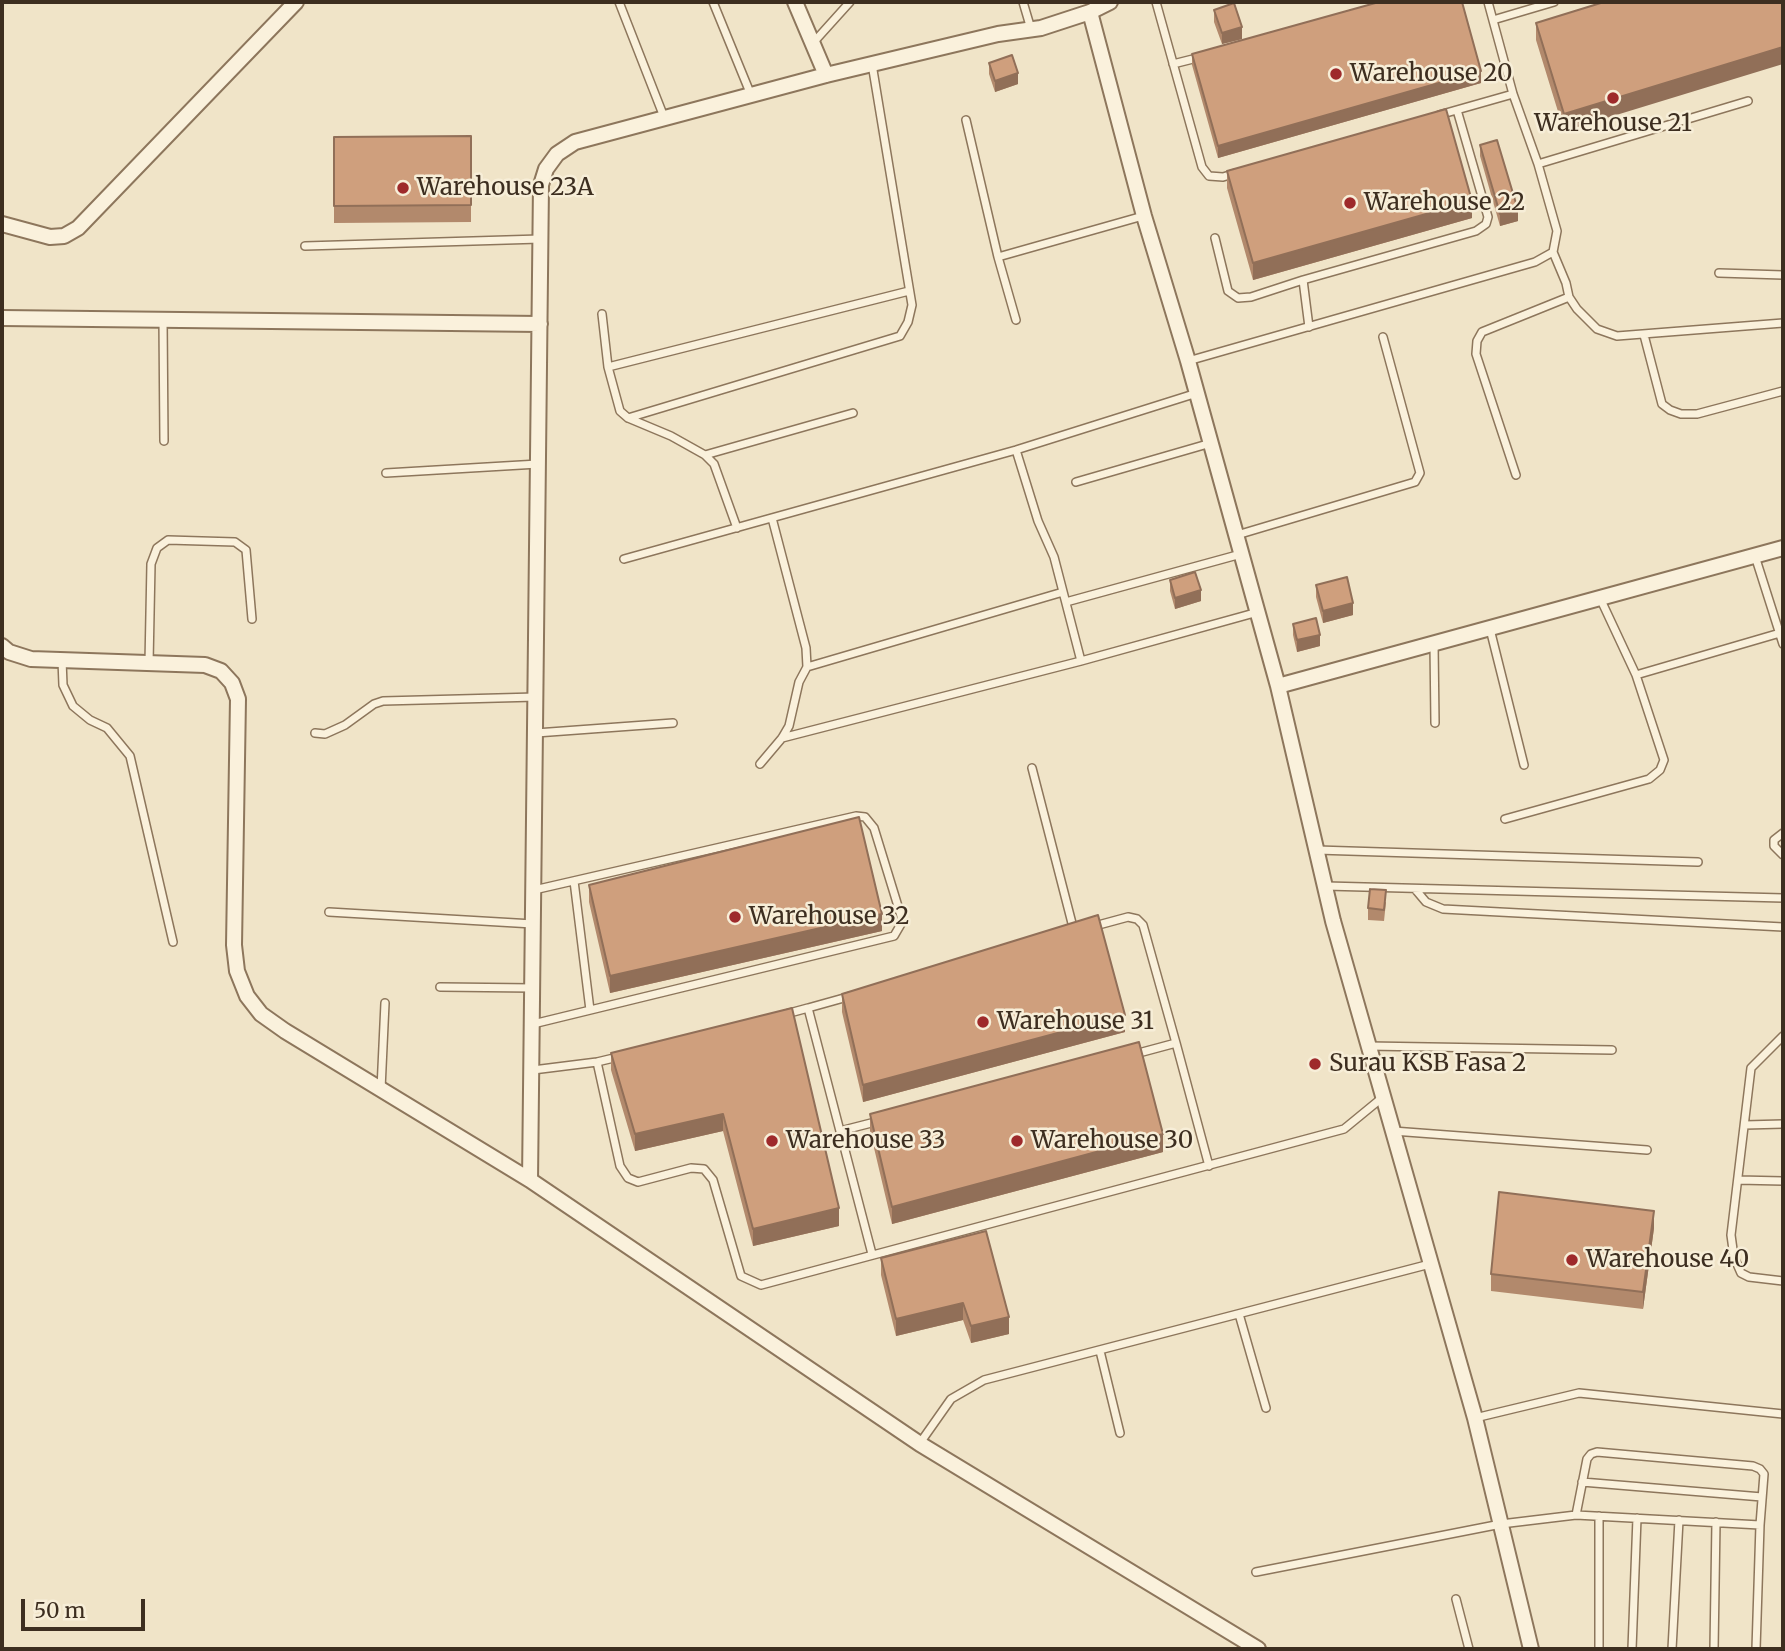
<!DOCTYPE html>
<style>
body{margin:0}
#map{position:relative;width:1785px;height:1651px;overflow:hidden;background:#f0e4c8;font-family:Merriweather,serif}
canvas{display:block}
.frame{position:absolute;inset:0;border:4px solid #3d2e20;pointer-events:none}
.scale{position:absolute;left:21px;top:1599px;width:124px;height:32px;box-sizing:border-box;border:4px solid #3d2e20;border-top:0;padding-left:9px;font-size:21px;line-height:24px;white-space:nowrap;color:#3d2e20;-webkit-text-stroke:5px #f7eed8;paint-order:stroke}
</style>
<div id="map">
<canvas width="1785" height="1651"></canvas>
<div class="frame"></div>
<div class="scale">50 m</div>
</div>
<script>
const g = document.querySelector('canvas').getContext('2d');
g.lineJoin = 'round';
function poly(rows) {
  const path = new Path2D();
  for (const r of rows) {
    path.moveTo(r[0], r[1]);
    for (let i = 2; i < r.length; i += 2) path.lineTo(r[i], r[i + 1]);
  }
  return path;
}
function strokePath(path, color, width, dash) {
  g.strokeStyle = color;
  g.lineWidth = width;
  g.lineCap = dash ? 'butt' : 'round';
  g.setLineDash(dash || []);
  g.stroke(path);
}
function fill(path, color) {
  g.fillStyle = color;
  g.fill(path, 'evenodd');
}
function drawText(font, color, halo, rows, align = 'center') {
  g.font = font + ' Merriweather,serif';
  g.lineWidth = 5;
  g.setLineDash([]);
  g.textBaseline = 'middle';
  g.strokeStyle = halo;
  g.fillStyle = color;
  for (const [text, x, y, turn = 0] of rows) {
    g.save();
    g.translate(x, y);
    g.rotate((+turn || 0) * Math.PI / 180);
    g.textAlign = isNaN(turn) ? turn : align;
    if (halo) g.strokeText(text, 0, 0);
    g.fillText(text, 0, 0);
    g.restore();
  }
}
const lane = poly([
 [619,2,664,117],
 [713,2,751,95],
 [1023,2,1031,29],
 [1156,2,1202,167,1209,176,1223,177,1236,173],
 [1493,20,1554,2],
 [813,43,850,2],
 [1173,64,1201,57],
 [1439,115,1513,94],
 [966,120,998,257,1016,320],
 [1538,164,1748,101],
 [1215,238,1228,291,1238,298,1251,297,1303,280],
 [305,246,540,239],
 [1553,252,1566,283,1569,297,1577,309,1597,329,1617,336,1783,323],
 [998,257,1143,216],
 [1719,273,1783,275],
 [602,314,608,367,620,411,628,418,671,436,705,455,714,464,737,528],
 [163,320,164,441],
 [1309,327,1303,280,1476,231,1486,224,1488,217,1457,110],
 [1644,335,1662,404,1670,410,1681,414,1697,414,1783,391],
 [1188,361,1535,262,1553,252,1557,231,1538,164,1513,94,1488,2],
 [608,367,909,291],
 [628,418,900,336,908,322,912,305,872,64],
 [1016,450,1038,521,1054,557,1081,661],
 [705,455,853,413],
 [386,473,538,464],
 [1516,475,1476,354,1477,341,1482,332,1569,297],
 [1076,482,1211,443],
 [1237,535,1415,482,1420,473,1383,337],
 [1755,556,1783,644],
 [624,559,1016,450,1197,393],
 [1066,602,1241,554],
 [1490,629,1524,765],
 [1434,644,1435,723],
 [62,660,63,685,73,706,90,720,107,728,130,756,173,942],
 [149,663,151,564,157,548,168,540,235,542,246,550,252,619],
 [807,667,1063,592],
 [1636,675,1780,633],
 [315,733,325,734,345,725,374,704,383,701,536,697],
 [536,733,673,723],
 [782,738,1081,661,1258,612],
 [760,764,782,738,789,726,799,682,807,667,806,648,772,518],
 [1032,768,1074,931],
 [1505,819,1649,779,1660,770,1664,760,1636,675,1600,598],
 [1783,833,1774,840,1774,846,1783,855],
 [1317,850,1698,862],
 [574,881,590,1010],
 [1326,886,1783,898],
 [1415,889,1426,902,1443,909,1783,927],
 [329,912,533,924],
 [1091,927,1128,917,1137,919,1143,925,1176,1043],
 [440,987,533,988],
 [808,1008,851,996],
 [786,1014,808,1008,840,1131,879,1121],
 [533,1024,894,936,901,924,901,916,874,828,865,817,856,816,534,890],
 [1783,1036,1751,1068,1731,1235,1734,1257,1741,1273,1749,1277,1783,1281],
 [1368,1046,1612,1050],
 [1135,1054,1176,1043,1209,1166],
 [597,1062,620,1166,628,1178,638,1182,691,1168,704,1169,713,1180,741,1276,761,1285,1344,1129,1383,1097],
 [533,1070,597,1062,618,1057],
 [381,1089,385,1003],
 [1745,1125,1783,1124],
 [840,1131,872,1254],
 [1393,1131,1647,1150],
 [1738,1180,1783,1181],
 [1239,1314,1266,1408],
 [1100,1351,1120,1433],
 [1475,1418,1579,1393,1783,1414],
 [920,1443,951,1399,984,1380,1430,1264],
 [1582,1482,1762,1497],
 [1576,1515,1587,1459,1591,1454,1597,1452,1753,1466,1760,1469,1764,1474,1760,1525,1756,1649],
 [1256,1572,1501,1524,1576,1515,1760,1525],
 [1456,1599,1469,1649],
 [1599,1649,1599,1516],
 [1632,1649,1637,1518],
 [1672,1649,1679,1520],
 [1714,1649,1716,1522]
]);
const street = poly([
 [795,2,826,75],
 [1090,12,1144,216,1188,361,1278,686,1333,921,1475,1418,1531,1649],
 [2,224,50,237,64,236,78,228,296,2],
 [2,318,540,324],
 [2,646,9,652,31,659,205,665,221,671,232,683,238,699,234,945,237,971,247,996,261,1014,285,1031,530,1180,920,1444,1258,1649],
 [1278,686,1783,548],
 [530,1180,541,185,546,169,557,154,575,142,826,75,998,34,1041,28,1090,12,1110,2]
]);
strokePath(lane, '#8d765c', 10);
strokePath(street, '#8d765c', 18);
strokePath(lane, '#faf1dc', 7);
strokePath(street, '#faf1dc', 14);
fill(poly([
 [1604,2,1564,131,1536,40,1536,23],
 [1214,10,1242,39,1222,44,1214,22],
 [1192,54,1481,83,1218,158,1192,65],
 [989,63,1018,84,995,92,989,74],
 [471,136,471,222,334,223,334,137],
 [1480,145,1518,221,1500,226,1480,156],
 [1227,171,1472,218,1253,280,1227,188],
 [1170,580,1201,601,1175,609,1170,591],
 [1316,585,1353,615,1323,623,1316,597],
 [1293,624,1320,646,1297,652,1293,635],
 [589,885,882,931,610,993,589,902],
 [1386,902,1384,921,1368,920,1368,908],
 [842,994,1125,1032,863,1102,842,1012],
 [792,1008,839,1226,753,1246,723,1131,635,1151,611,1070,611,1053],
 [870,1114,1163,1152,892,1224,870,1131],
 [1654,1228,1643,1309,1491,1291,1491,1274],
 [986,1231,1009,1334,971,1343,963,1320,896,1336,881,1275,881,1258]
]), '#b2896c');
fill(poly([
 [1242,27,1242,39,1222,44,1222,33],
 [1783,47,1783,64,1564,131,1564,114],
 [1481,71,1481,83,1218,158,1218,146],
 [1018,73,1018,84,995,92,995,81],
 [1472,201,1472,218,1253,280,1253,263],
 [1518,210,1518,221,1500,226,1500,214],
 [1201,590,1201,601,1175,609,1175,598],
 [1353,603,1353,615,1323,623,1323,611],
 [1320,635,1320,646,1297,652,1297,640],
 [882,914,882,931,610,993,610,976],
 [1125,1015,1125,1032,863,1102,863,1085],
 [723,1114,723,1131,635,1151,635,1134],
 [1163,1134,1163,1152,892,1224,892,1207],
 [839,1208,839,1226,753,1246,753,1229],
 [1654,1211,1654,1228,1643,1309,1643,1292],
 [963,1303,963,1320,896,1336,896,1319],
 [1009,1317,1009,1334,971,1343,971,1326]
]), '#916f58');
const building = poly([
 [1379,2,1462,2,1481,71,1218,146,1192,54,1379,2],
 [1604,2,1783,2,1783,47,1564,114,1536,23,1604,2],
 [1234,3,1242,27,1222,33,1214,10,1234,3],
 [1012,55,1018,73,995,81,989,63,1012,55],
 [1446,109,1472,201,1253,263,1227,171,1446,109],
 [471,136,471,205,334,206,334,137,471,136],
 [1497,140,1518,210,1500,214,1480,145,1497,140],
 [1195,572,1201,590,1175,598,1170,580,1195,572],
 [1347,577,1353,603,1323,611,1316,585,1347,577],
 [1316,618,1320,635,1297,640,1293,624,1316,618],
 [859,817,882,914,610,976,589,885,859,817],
 [1370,889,1386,890,1384,910,1368,908,1370,889],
 [1098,915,1125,1015,863,1085,842,994,1098,915],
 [792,1008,839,1208,753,1229,723,1114,635,1134,611,1053,792,1008],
 [1139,1042,1163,1134,892,1207,870,1114,1139,1042],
 [1499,1192,1654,1211,1643,1292,1491,1274,1499,1192],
 [986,1231,1009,1317,971,1326,963,1303,896,1319,881,1258,986,1231]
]);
fill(building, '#cf9f7d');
strokePath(building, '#916f58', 2);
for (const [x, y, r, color] of [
 [1336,74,7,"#9e2a2b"],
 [1613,98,7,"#9e2a2b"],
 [403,188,7,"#9e2a2b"],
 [1350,203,7,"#9e2a2b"],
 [735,917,7,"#9e2a2b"],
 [983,1022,7,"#9e2a2b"],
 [1315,1064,7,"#9e2a2b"],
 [772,1141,7,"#9e2a2b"],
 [1017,1141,7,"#9e2a2b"],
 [1572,1260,7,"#9e2a2b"]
]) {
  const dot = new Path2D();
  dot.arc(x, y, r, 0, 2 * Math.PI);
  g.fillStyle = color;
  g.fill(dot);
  strokePath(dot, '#f7eed8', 2.5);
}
drawText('24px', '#3d2e20', '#f7eed8', [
 ["Warehouse 20",1350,74],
 ["Warehouse 21",1613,124,"center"],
 ["Warehouse 23A",417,188],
 ["Warehouse 22",1364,203],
 ["Warehouse 32",749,917],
 ["Warehouse 31",997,1022],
 ["Surau KSB Fasa 2",1329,1064],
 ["Warehouse 33",786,1141],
 ["Warehouse 30",1031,1141],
 ["Warehouse 40",1586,1260]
], 'left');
</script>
